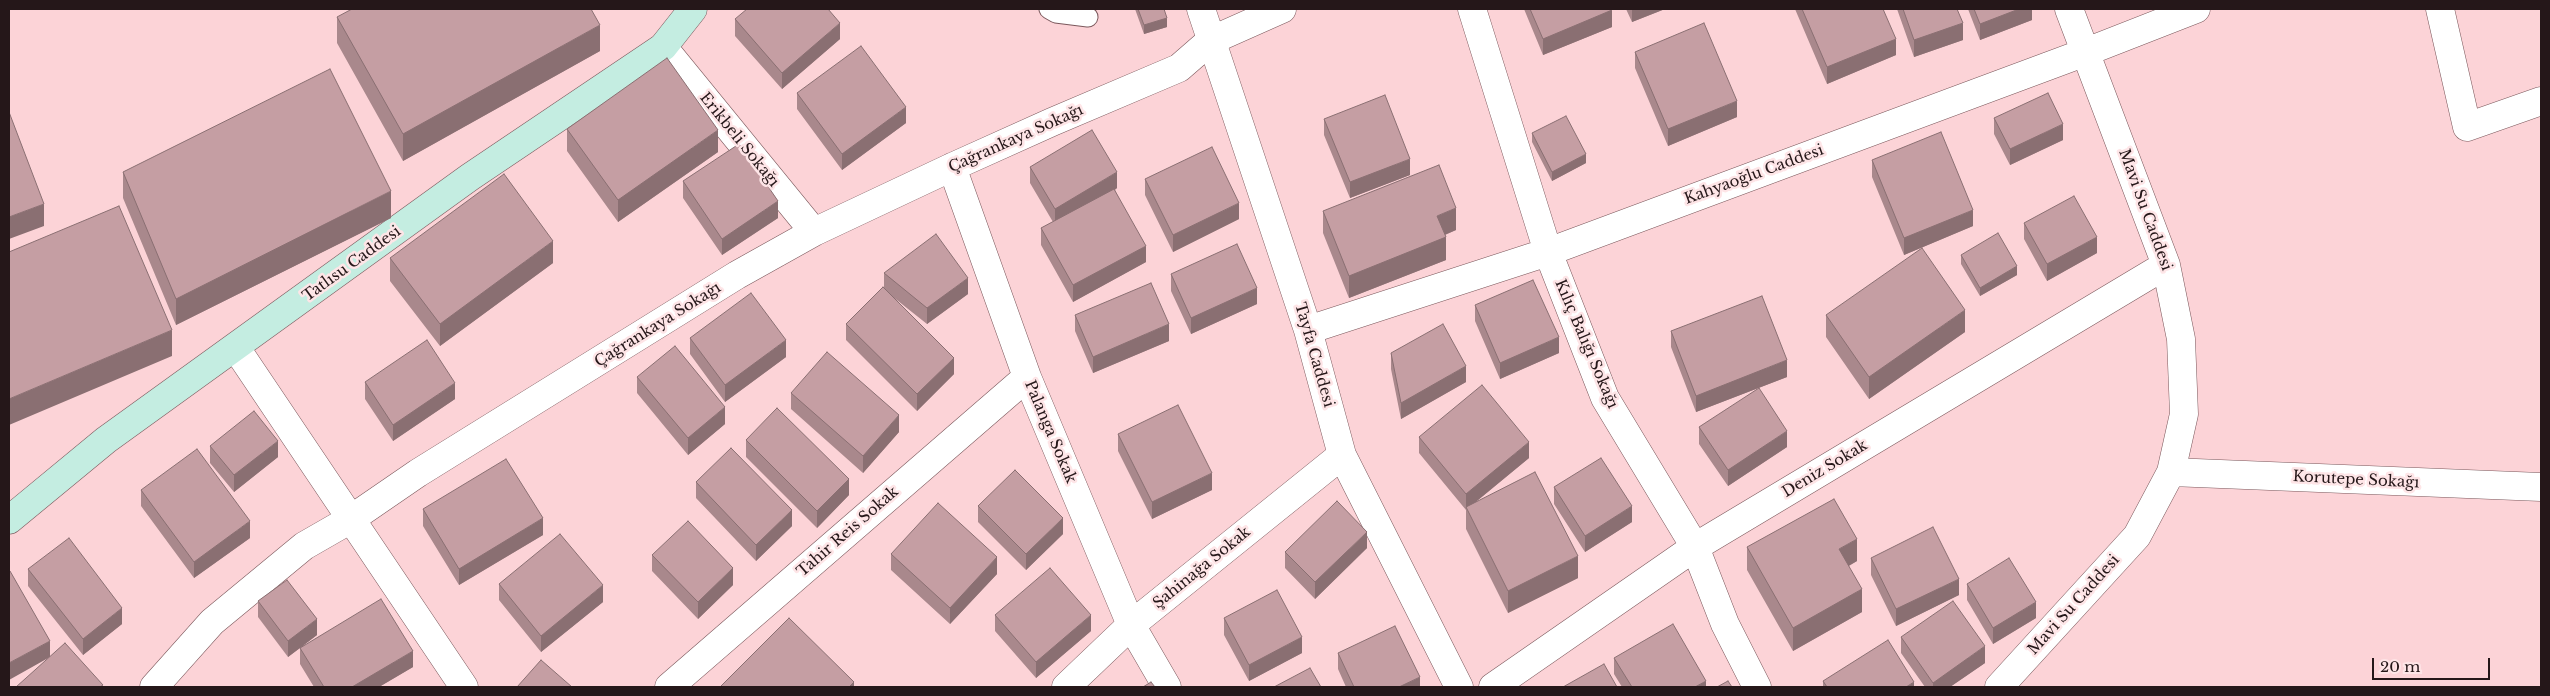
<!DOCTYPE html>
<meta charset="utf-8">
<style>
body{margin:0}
#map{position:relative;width:2550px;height:696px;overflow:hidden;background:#fcd3d7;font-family:"Libre Baskerville",serif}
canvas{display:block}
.frame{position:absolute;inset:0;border:10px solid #251719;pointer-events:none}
.scale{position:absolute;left:2372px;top:658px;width:118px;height:22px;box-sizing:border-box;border:2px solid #251719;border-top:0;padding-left:6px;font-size:15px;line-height:18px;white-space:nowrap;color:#251719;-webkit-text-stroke:4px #fee5e7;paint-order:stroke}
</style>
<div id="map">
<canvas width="2550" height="696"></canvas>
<div class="frame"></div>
<div class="scale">20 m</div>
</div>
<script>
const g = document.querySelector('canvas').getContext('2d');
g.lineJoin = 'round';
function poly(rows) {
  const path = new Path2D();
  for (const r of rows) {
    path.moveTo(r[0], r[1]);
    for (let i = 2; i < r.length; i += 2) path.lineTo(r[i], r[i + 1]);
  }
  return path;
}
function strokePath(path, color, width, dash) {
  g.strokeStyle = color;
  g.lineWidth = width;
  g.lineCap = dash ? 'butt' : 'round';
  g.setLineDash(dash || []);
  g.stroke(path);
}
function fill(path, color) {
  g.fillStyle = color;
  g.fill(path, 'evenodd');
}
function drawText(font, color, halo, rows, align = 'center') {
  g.font = font + ' "Libre Baskerville",serif';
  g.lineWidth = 5;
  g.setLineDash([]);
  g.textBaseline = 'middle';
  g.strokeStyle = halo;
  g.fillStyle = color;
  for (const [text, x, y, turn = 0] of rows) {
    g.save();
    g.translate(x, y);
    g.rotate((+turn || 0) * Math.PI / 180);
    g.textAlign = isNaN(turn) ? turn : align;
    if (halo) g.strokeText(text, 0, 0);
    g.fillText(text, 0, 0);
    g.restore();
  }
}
const lane = poly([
 [1049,9,1056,13,1088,17]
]);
const street = poly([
 [1201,9,1308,330,1342,455,1459,687],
 [1472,9,1548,252,1605,398,1695,547,1725,624,1757,687],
 [2440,9,2467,127,2541,101],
 [663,47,814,232],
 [952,167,1027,377,1131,625,1167,687],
 [1308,330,1548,252,2086,52,2196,9],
 [236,348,464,687],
 [2171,472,2541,487],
 [154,687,212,622,304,546,351,519,418,473,737,275,814,232,952,167,1052,122,1179,68,1210,41,1282,9],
 [669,687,1027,377],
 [1066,687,1131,625,1342,455],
 [1493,687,1695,547,2166,265],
 [1999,687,2137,536,2171,472,2184,414,2181,339,2166,265,2069,9]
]);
const secondary = poly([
 [9,520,106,440,470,177,663,47,693,9]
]);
strokePath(lane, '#7b585c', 21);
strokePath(street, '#7b585c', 29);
strokePath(secondary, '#7b585c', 29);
strokePath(lane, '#fff', 19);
strokePath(street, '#fff', 28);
strokePath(secondary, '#c4ede1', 28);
fill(poly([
 [1135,9,1164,9,1167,27,1144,34],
 [1524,9,1611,9,1612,27,1543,55],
 [1626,9,1665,9,1632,22],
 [1795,9,1883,9,1896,55,1827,84],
 [1897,9,1957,9,1963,40,1914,57],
 [1968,9,2032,9,2032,20,1980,40],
 [337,17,600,51,403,161,337,43],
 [735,19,840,39,782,89,735,36],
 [1635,52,1737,117,1668,146,1635,68],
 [797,93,906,123,842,170,797,109],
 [1994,118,2063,140,2010,165,1994,134],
 [1324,119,1410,175,1350,198,1324,135],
 [567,129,718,152,618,222,567,151],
 [1532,133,1586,163,1552,181,1532,142],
 [1872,160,1973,226,1904,255,1872,177],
 [1030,167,1117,188,1115,190,1146,262,1073,302,1041,245,1041,228,1053,222,1030,183],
 [123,172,391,218,176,325,123,198],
 [1145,179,1239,219,1173,252,1145,195],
 [683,181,778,218,722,255,683,198],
 [1323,211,1456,230,1445,235,1446,260,1349,298,1323,233],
 [2024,223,2097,253,2047,281,2024,239],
 [1961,255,2017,275,1980,296,1961,264],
 [390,258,553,263,440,346,390,281],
 [884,273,968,294,927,324,893,297,954,374,917,411,846,340,846,324,884,287],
 [1171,274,1257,304,1191,334,1171,291],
 [1475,305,1559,353,1500,379,1475,321],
 [1075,315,1169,341,1093,373,1075,331],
 [1826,315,1965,332,1869,399,1826,337],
 [1671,331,1787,377,1696,412,1671,347],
 [690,338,786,357,725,402,690,354],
 [1391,353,1466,382,1401,419,1391,369],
 [637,377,725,424,688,455,637,393],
 [365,382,455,399,393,441,365,399],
 [791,393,899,432,863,473,791,409],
 [1699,427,1787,447,1728,486,1699,444],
 [1118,434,1212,490,1152,519,1118,451],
 [1419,437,1529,458,1477,501,1578,578,1508,613,1466,529,1466,510,1419,453],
 [746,440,849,495,817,528,746,457],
 [210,446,278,457,234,492,210,463],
 [696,482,792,526,756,561,696,498],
 [1554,487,1632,522,1585,552,1554,504],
 [141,490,250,538,194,578,141,506],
 [978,506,1063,534,1026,570,978,522],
 [423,509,543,535,459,585,423,526],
 [1747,547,1857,561,1849,566,1862,612,1793,651,1747,570],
 [1367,548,1315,599,1285,568,1285,552],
 [891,554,997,574,950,624,891,570],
 [652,555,733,585,698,619,652,571],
 [1871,558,1959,595,1896,626,1871,575],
 [28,569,122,624,83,655,28,586],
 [499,584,603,602,541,652,499,600],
 [1967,584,2036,618,1993,644,1967,600],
 [258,601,317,635,304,645,413,667,379,687,314,687,300,664,300,648,288,657,258,617],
 [995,615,1091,631,1036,678,995,631],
 [1224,618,1302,653,1249,681,1224,635],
 [1901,637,1985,663,1950,687,1925,687,1901,653],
 [1338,653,1420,687,1346,687,1338,669],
 [1614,658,1706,687,1622,687,1614,674],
 [1823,681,1914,687,1823,687]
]), '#a9888c');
fill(poly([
 [1632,9,1665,9,1632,22],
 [2019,9,2032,9,2032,20,1980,40,1980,24],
 [1612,10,1612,27,1543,55,1543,39],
 [1167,18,1167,27,1144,34,1144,25],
 [840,23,840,39,782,89,782,73],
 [1963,23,1963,40,1914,57,1914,40],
 [600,25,600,51,403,161,403,134],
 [1896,39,1896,55,1827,84,1827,67],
 [1737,101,1737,117,1668,146,1668,129],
 [906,107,906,123,842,170,842,154],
 [2063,124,2063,140,2010,165,2010,149],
 [718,130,718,152,618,222,618,200],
 [1586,154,1586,163,1552,181,1552,172],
 [1410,159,1410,175,1350,198,1350,182],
 [1117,172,1117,188,1055,225,1055,209],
 [391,191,391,218,176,325,176,299],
 [778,201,778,218,722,255,722,239],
 [1239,203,1239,219,1173,252,1173,235],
 [44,204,44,226,9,239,9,217],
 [1456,208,1456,230,1437,238,1437,216],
 [1973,210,1973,226,1904,255,1904,238],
 [1446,237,1446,260,1349,298,1349,276],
 [2097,237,2097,253,2047,281,2047,264],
 [553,241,553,263,440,346,440,324],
 [1146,246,1146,262,1073,302,1073,285],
 [2017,266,2017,275,1980,296,1980,288],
 [968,278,968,294,927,324,927,308],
 [1257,288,1257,304,1191,334,1191,318],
 [1965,310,1965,332,1869,399,1869,377],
 [1169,324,1169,341,1093,373,1093,357],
 [172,330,172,356,9,425,9,399],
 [1559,337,1559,353,1500,379,1500,363],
 [786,340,786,357,725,402,725,385],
 [954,358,954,374,917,411,917,394],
 [1787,360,1787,377,1696,412,1696,396],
 [1466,366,1466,382,1401,419,1401,403],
 [455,383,455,399,393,441,393,425],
 [725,407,725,424,688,455,688,438],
 [899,415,899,432,863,473,863,456],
 [1787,431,1787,447,1728,486,1728,470],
 [278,441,278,457,234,492,234,475],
 [1529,442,1529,458,1467,509,1466,507,1466,494],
 [1212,473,1212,490,1152,519,1152,502],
 [849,479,849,495,817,528,817,511],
 [1632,506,1632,522,1585,552,1585,536],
 [792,510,792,526,756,561,756,545],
 [543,518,543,535,459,585,459,569],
 [1063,518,1063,534,1026,570,1026,554],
 [250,521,250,538,194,578,194,562],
 [1367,532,1367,548,1315,599,1315,582],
 [1857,539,1857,561,1839,571,1839,549],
 [1578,556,1578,578,1508,613,1508,591],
 [997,557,997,574,950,624,950,608],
 [733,568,733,585,698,619,698,602],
 [1959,579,1959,595,1896,626,1896,609],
 [603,585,603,602,541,652,541,636],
 [1862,589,1862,612,1793,651,1793,628],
 [2036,602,2036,618,1993,644,1993,628],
 [122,608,122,624,83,655,83,639],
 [1091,615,1091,631,1036,678,1036,662],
 [317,619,317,635,288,657,288,641],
 [1302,637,1302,653,1249,681,1249,665],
 [50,641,50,657,9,680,9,663],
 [1985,646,1985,663,1950,687,1933,687,1933,683],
 [413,651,413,667,379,687,352,687],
 [1420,677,1420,687,1399,687],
 [1706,681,1706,687,1695,687],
 [854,682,854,687,849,687],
 [1914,682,1914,687,1906,687]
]), '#8a6f72');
const building = poly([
 [352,9,591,9,600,25,403,134,337,17,352,9],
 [747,9,828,9,840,23,782,73,735,19,747,9],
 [1138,9,1164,9,1167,18,1144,25,1138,9],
 [1530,9,1611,9,1612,10,1543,39,1530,9],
 [1802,9,1883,9,1896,39,1827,67,1802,9],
 [1903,9,1957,9,1963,23,1914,40,1903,9],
 [1974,9,2019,9,1980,24,1974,9],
 [1704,23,1737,101,1668,129,1635,52,1704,23],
 [861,46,906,107,842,154,797,93,861,46],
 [667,58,718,130,618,200,567,129,667,58],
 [330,69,391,191,176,299,123,172,330,69],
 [2048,93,2063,124,2010,149,1994,118,2048,93],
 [1385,95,1410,159,1350,182,1324,119,1385,95],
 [9,112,44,204,9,217,9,112],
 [1566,116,1586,154,1552,172,1532,133,1566,116],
 [1092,130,1117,172,1055,209,1030,167,1092,130],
 [1941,132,1973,210,1904,238,1872,160,1941,132],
 [739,144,778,201,722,239,683,181,739,144],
 [1212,147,1239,203,1173,235,1145,179,1212,147],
 [1439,165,1456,208,1437,216,1446,237,1349,276,1323,211,1439,165],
 [504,174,553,241,440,324,390,258,504,174],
 [1114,189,1146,246,1073,285,1041,228,1114,189],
 [2074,196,2097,237,2047,264,2024,223,2074,196],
 [119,206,172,330,9,399,9,252,119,206],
 [1998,233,2017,266,1980,288,1961,255,1998,233],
 [936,234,968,278,927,308,884,273,936,234],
 [1237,244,1257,288,1191,318,1171,274,1237,244],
 [1922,248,1965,310,1869,377,1826,315,1922,248],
 [1533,280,1559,337,1500,363,1475,305,1533,280],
 [1151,283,1169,324,1093,357,1075,315,1151,283],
 [883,287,954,358,917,394,846,324,883,287],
 [751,293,786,340,725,385,690,338,751,293],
 [1762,296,1787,360,1696,396,1671,331,1762,296],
 [1443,324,1466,366,1401,403,1391,353,1443,324],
 [427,340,455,383,393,425,365,382,427,340],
 [675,346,725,407,688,438,637,377,675,346],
 [827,352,899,415,863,456,791,393,827,352],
 [1482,385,1529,442,1466,494,1419,437,1482,385],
 [1759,388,1787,431,1728,470,1699,427,1759,388],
 [1178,405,1212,473,1152,502,1118,434,1178,405],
 [777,408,849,479,817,511,746,440,777,408],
 [254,411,278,441,234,475,210,446,254,411],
 [731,448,792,510,756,545,696,482,731,448],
 [197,449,250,521,194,562,141,490,197,449],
 [1601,458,1632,506,1585,536,1554,487,1601,458],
 [506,459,543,518,459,569,423,509,506,459],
 [1015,470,1063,518,1026,554,978,506,1015,470],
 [1535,472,1578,556,1508,591,1466,507,1535,472],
 [1834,499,1857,539,1839,549,1862,589,1793,628,1747,547,1834,499],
 [1337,501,1367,532,1315,582,1285,552,1337,501],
 [938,503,997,557,950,608,891,554,938,503],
 [688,521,733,568,698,602,652,555,688,521],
 [1933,527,1959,579,1896,609,1871,558,1933,527],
 [560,534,603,585,541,636,499,584,560,534],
 [69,538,122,608,83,639,28,569,69,538],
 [2009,558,2036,602,1993,628,1967,584,2009,558],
 [1050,568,1091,615,1036,662,995,615,1050,568],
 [9,571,10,571,50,641,9,663,9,571],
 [287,580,317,619,288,641,258,601,287,580],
 [1277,590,1302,637,1249,665,1224,618,1277,590],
 [381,599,413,651,352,687,324,687,300,648,381,599],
 [1953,601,1985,646,1933,683,1901,637,1953,601],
 [789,618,854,682,849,687,720,687,789,618],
 [1673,624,1706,681,1695,687,1632,687,1614,658,1673,624],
 [1395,626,1420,677,1399,687,1354,687,1338,653,1395,626],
 [1888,640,1914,682,1906,687,1827,687,1823,681,1888,640],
 [65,643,103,685,100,687,16,687,65,643],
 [541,660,572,687,517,687,541,660],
 [1604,664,1617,687,1563,687,1604,664],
 [1310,668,1321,687,1274,687,1310,668],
 [1728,681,1732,687,1717,687,1728,681],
 [1151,682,1155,687,1143,687,1151,682]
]);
fill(building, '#c59ea3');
strokePath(building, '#8a6f72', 1);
drawText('15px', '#251719', '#fee5e7', [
 ["Çağrankaya Sokağı",1016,139,-24],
 ["Erikbeli Sokağı",739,140,51],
 ["Kahyaoğlu Caddesi",1754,175,-20],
 ["Mavi Su Caddesi",2145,210,70],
 ["Tatlısu Caddesi",352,264,-36],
 ["Çağrankaya Sokağı",658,325,-32],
 ["Kılıç Balığı Sokağı",1586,344,67],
 ["Tayfa Caddesi",1314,355,74],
 ["Palanga Sokak",1050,432,67],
 ["Deniz Sokak",1825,469,-31],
 ["Korutepe Sokağı",2356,480,3],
 ["Tahir Reis Sokak",848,532,-41],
 ["Şahinağa Sokak",1202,568,-39],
 ["Mavi Su Caddesi",2074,605,-48]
]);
</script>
